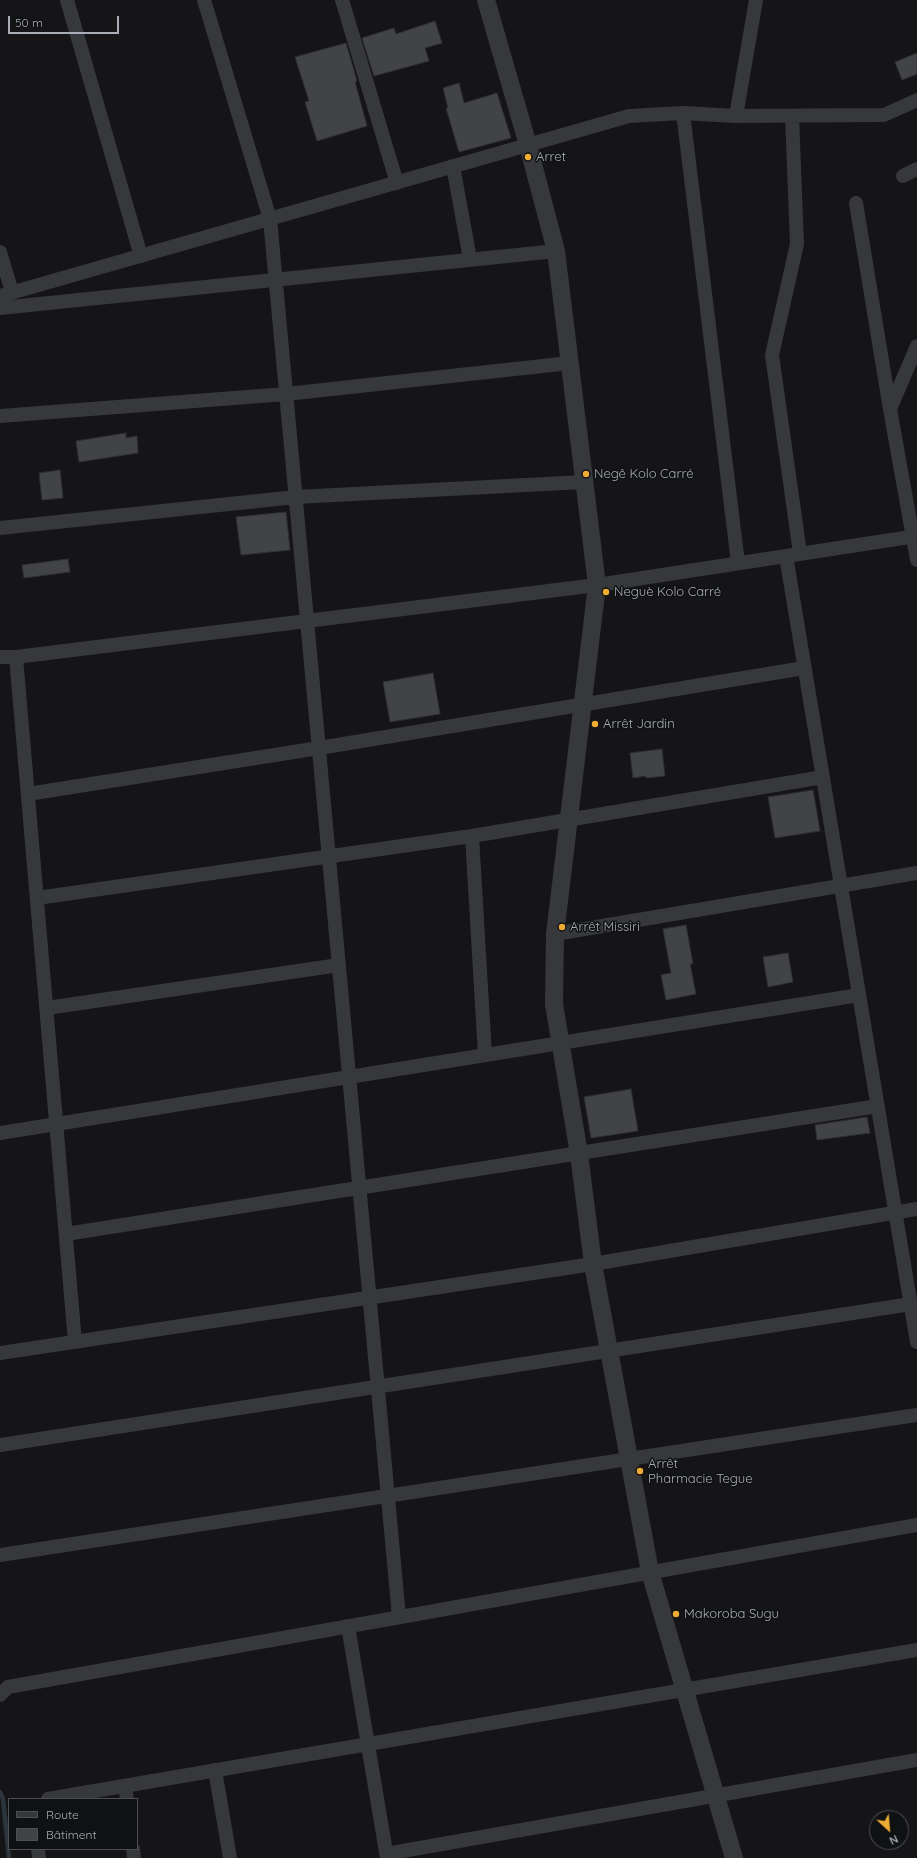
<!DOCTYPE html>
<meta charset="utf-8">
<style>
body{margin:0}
#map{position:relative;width:917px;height:1858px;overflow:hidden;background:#151517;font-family:Quicksand,sans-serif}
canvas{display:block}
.legend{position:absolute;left:8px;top:1798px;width:130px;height:52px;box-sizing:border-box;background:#101112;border:1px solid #4d4f54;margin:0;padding:5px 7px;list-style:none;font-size:12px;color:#a8adb7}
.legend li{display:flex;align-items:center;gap:8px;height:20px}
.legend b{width:20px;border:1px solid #4d4f54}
.north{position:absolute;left:869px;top:1810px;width:40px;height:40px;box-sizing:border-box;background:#101112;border:1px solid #4d4f54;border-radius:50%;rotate:154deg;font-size:11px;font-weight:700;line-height:16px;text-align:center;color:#a8adb7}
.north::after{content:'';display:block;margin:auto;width:14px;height:18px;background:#efac35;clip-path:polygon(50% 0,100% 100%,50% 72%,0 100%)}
.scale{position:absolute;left:8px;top:16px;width:111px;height:18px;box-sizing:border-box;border:2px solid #a8adb7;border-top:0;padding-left:5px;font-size:12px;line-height:14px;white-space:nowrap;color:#a8adb7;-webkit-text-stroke:3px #101112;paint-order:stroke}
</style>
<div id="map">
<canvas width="917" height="1858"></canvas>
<ul class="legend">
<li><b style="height:5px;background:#37383c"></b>Route</li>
<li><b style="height:11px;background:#424347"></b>Bâtiment</li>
</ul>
<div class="north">N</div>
<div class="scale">50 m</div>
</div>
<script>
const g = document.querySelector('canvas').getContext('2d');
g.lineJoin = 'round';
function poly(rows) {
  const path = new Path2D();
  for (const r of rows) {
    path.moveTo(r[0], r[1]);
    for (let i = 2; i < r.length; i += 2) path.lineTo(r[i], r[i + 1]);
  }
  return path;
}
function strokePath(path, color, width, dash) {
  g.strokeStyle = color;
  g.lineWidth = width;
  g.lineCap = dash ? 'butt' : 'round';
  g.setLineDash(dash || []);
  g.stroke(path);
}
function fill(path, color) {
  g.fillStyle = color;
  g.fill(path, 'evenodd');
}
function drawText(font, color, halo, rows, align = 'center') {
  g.font = font + ' Quicksand,sans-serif';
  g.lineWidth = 3;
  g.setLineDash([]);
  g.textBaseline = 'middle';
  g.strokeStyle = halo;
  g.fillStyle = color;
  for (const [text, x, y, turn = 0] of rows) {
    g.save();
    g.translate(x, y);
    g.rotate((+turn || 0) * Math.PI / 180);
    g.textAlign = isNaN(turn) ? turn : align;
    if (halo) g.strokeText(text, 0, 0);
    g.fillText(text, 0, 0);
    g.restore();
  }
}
strokePath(poly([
 [0,1792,3,1799,9,1858]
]), '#2c353b', 4.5);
const building = poly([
 [435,21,442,43,425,48,429,61,374,76,362,38,394,28,396,34,435,21],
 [346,43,357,81,355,82,367,126,317,141,305,102,309,101,295,57,346,43],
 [917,53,917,74,902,80,895,62,917,53],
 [459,83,464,103,497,93,511,138,459,152,446,108,448,108,443,88,459,83],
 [126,433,126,438,137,436,138,453,79,462,76,441,126,433],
 [60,470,63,498,42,500,39,473,60,470],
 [286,512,290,550,241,555,236,517,286,512],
 [68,559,70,572,24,578,22,565,68,559],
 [433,673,440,714,390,722,383,682,433,673],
 [662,749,665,776,646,778,646,776,633,778,630,753,662,749],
 [813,790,820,831,775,838,768,797,813,790],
 [686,925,693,964,690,964,696,994,666,1000,661,975,671,973,663,929,686,925],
 [788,953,793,982,768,987,763,957,788,953],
 [631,1089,638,1131,591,1138,584,1097,631,1089],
 [867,1117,870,1133,817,1140,815,1125,867,1117]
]);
fill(building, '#424347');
strokePath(building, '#2f3033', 1);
strokePath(poly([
 [67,0,141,256],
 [204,0,270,219,399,1617],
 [342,0,397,183],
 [683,113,738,563],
 [736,116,756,0],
 [792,116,797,244,772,355,800,553],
 [453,166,470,259],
 [903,176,917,169],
 [856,203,890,409,917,560],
 [0,252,12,292],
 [0,296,629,116,683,113,736,116,884,115,917,100],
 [0,308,556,251],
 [890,409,917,346],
 [0,416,286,394,570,363],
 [0,528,296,497,584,482],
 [786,556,917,1342],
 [0,657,16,657,597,585,917,536],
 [16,657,75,1342],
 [28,794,319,748,804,668],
 [472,836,485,1055],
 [37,898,472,836,823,777],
 [555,934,917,873],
 [47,1008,339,965],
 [0,1133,859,995],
 [66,1234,878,1106],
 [0,1353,593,1264,917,1209],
 [0,1445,911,1304],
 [0,1555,917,1415],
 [348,1626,387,1858],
 [0,1695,8,1687,917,1525],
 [215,1770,230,1858],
 [125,1786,127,1799],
 [48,1799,917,1650],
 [38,1849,39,1858],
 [133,1849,134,1858],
 [386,1854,917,1760]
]), '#37383c', 14);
strokePath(poly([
 [486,0,528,145,556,251,597,585,555,934,554,1004,579,1154,593,1264,650,1572,734,1858]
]), '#37383c', 18);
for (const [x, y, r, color] of [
 [528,157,4,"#efac35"],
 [586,474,4,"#efac35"],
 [606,592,4,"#efac35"],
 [595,724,4,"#efac35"],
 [562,927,4,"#efac35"],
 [640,1471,4,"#efac35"],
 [676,1614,4,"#efac35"]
]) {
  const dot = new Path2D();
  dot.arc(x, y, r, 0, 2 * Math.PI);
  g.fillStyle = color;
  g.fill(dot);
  strokePath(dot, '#101112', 1.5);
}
drawText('13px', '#a8adb7', '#101112', [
 ["Arret",536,157],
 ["Negê Kolo Carré",594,474],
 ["Neguè Kolo Carré",614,592],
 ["Arrêt Jardin",603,724],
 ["Arrêt Missiri",570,927],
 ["Arrêt",648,1464],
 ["Pharmacie Tegue",648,1479],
 ["Makoroba Sugu",684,1614]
], 'left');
</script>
